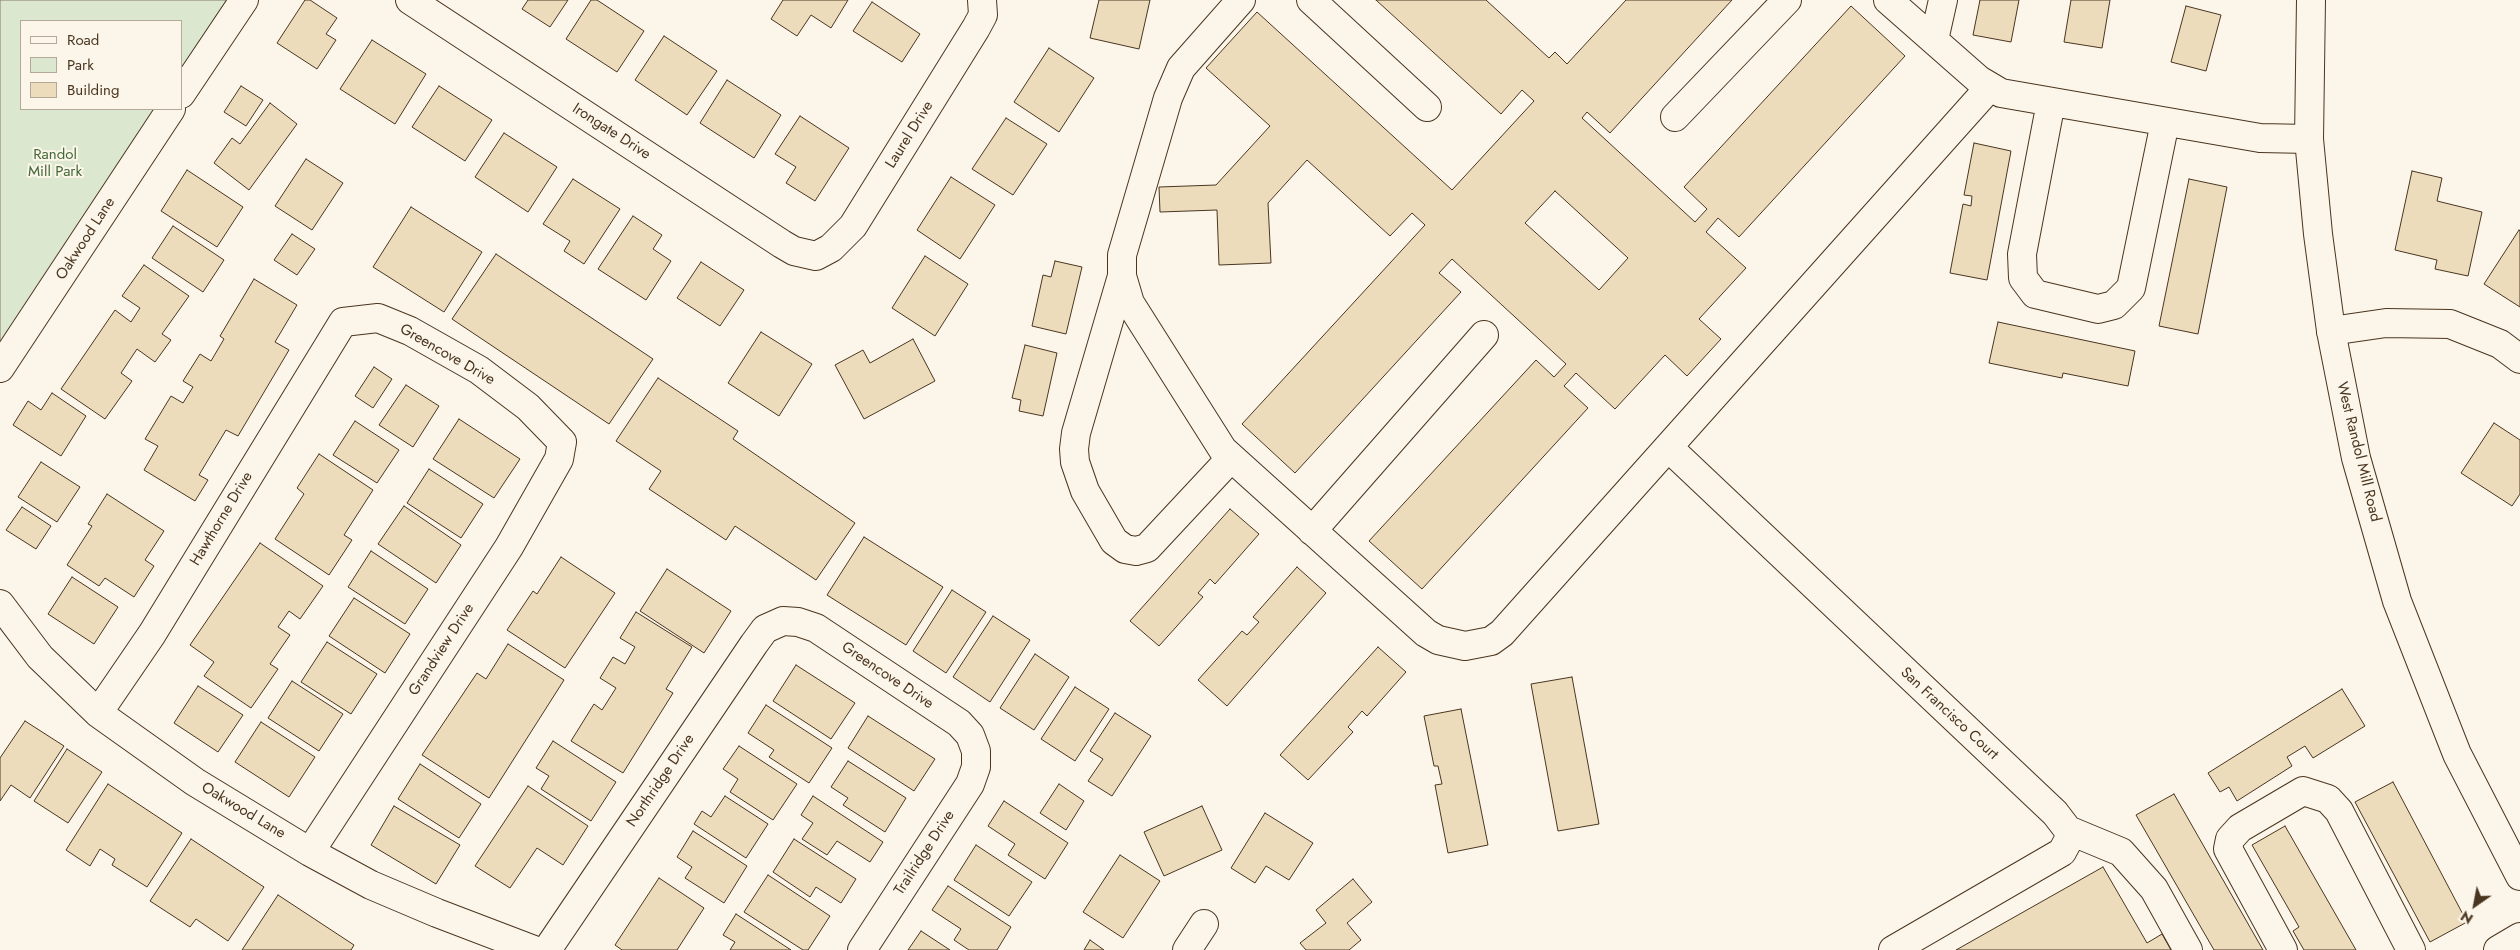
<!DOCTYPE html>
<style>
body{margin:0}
#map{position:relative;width:2520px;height:950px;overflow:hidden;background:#fbf6e9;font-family:Jost,sans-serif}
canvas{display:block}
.legend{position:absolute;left:20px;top:20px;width:162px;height:90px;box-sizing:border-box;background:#fbf6e9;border:1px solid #b4a999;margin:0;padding:6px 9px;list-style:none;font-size:15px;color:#4a3520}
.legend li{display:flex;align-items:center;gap:10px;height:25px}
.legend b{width:25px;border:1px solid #b4a999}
.north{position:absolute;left:2450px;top:880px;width:50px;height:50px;-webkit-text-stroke:4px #fbf6e9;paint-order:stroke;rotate:213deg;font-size:14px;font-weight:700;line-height:20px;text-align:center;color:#4a3520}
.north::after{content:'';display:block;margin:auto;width:18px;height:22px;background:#4a3520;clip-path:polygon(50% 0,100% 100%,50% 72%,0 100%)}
</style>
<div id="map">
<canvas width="2520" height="950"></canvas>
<ul class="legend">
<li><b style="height:6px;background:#fbf6e9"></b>Road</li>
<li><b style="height:14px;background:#dce7d0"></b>Park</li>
<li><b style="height:14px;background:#ecdcbc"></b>Building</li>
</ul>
<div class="north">N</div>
</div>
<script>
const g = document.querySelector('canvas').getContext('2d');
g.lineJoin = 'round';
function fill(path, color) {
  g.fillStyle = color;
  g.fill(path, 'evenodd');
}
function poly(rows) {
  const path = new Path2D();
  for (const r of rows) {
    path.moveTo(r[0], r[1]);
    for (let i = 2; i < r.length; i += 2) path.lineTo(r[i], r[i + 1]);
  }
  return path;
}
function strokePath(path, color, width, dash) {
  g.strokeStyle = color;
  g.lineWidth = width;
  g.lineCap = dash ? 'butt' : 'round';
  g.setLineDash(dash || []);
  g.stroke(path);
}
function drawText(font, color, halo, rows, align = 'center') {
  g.font = font + ' Jost,sans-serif';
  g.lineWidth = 4;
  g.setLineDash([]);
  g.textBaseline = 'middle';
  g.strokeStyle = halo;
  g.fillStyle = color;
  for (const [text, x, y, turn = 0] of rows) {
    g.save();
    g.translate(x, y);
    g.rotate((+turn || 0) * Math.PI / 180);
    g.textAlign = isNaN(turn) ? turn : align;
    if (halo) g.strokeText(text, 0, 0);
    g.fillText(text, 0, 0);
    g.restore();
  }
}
const green = poly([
 [0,0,227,0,181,69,181,21,21,21,21,109,155,109,0,344,0,0]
]);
fill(green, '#dce7d0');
strokePath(green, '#887966', 1);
const building = poly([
 [305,0,310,0,337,18,326,34,336,40,317,69,277,43,305,0],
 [528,0,568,0,550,27,522,9,528,0],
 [591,0,597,0,644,31,617,72,566,39,591,0],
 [783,0,848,0,831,28,811,15,797,36,771,19,783,0],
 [1099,0,1150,0,1139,49,1090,38,1099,0],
 [1376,0,1486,0,1549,58,1555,52,1567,64,1626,0,1732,0,1610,133,1587,112,1582,118,1695,222,1707,209,1684,187,1851,6,1905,56,1739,237,1718,218,1706,232,1746,268,1699,319,1721,339,1687,376,1665,355,1615,409,1576,373,1564,386,1588,408,1422,589,1369,541,1536,360,1554,377,1566,364,1452,259,1439,273,1461,292,1295,473,1242,424,1425,225,1412,213,1390,236,1307,160,1268,203,1271,263,1219,265,1217,210,1160,212,1159,187,1216,185,1270,126,1206,68,1257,12,1452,190,1534,101,1522,90,1501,114,1376,0],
 [1555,191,1628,258,1599,290,1525,223,1555,191],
 [1980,0,2019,0,2011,42,1973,35,1980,0],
 [2071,0,2110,0,2102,48,2064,42,2071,0],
 [872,2,920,34,902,62,853,31,872,2],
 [2186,6,2221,15,2206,71,2171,62,2186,6],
 [664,36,717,71,687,115,635,80,664,36],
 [372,40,426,74,395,124,340,89,372,40],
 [1049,48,1094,78,1059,132,1014,102,1049,48],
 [727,80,781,115,754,158,700,123,727,80],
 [241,86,263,100,246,126,224,112,241,86],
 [439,86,492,120,465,161,412,127,439,86],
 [270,103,297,124,249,190,214,163,232,138,240,144,270,103],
 [800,116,849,148,815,201,786,183,796,167,775,154,800,116],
 [1006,118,1047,144,1013,195,972,169,1006,118],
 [504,133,557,167,528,212,475,177,504,133],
 [1974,143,2011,151,1987,280,1950,273,1963,204,1971,206,1972,196,1964,195,1974,143],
 [306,159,343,183,312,230,275,206,306,159],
 [187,170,243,207,217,247,161,211,187,170],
 [2412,171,2442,178,2437,201,2482,212,2468,276,2435,269,2437,260,2395,250,2412,171],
 [951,177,995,205,960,259,917,230,951,177],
 [573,179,620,209,584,264,564,251,570,241,543,224,573,179],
 [2189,179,2227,187,2198,334,2159,326,2189,179],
 [411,207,482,252,444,312,373,267,411,207],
 [633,216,662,235,653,249,671,261,646,300,598,269,633,216],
 [173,226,224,260,203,292,152,258,173,226],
 [2519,230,2520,231,2520,307,2484,284,2519,230],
 [292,234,315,249,297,275,274,260,292,234],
 [496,254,653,359,609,424,452,319,496,254],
 [925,256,968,284,935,336,892,308,925,256],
 [1055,261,1082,267,1066,334,1032,326,1043,275,1051,277,1055,261],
 [701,262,744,290,720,326,677,298,701,262],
 [144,265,189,296,162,334,171,340,155,362,137,349,121,373,132,381,105,419,61,389,115,310,131,322,140,308,122,296,144,265],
 [254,279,297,305,275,342,289,350,238,436,226,430,199,475,208,480,195,501,144,470,158,446,145,439,171,396,183,403,193,387,183,381,200,354,211,361,224,339,220,336,254,279],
 [1998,322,2135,351,2128,386,2063,373,2062,378,1989,363,1998,322],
 [761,332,812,364,779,416,728,383,761,332],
 [913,339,935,381,864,419,835,365,863,350,870,363,913,339],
 [1025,345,1057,353,1043,416,1019,411,1021,400,1012,398,1025,345],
 [374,367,392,379,373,408,355,396,374,367],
 [658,378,738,431,733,439,855,523,816,580,735,526,726,540,649,489,661,471,616,441,658,378],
 [406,385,439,406,413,447,379,425,406,385],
 [52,393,86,416,61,456,13,425,28,401,41,410,52,393],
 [459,419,520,459,494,498,433,459,459,419],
 [355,421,399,450,377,483,333,455,355,421],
 [2494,423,2520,440,2520,494,2512,506,2461,473,2494,423],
 [319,454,373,490,344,535,352,540,329,575,275,539,304,494,297,488,319,454],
 [41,462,80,487,57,522,18,497,41,462],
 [429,469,483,504,461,538,407,503,429,469],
 [107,494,164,531,145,560,154,566,134,597,105,578,99,586,67,565,92,526,88,524,107,494],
 [404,506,461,545,436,583,378,544,404,506],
 [22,507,51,526,36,549,6,530,22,507],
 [1230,509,1259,534,1215,584,1210,579,1198,593,1203,597,1159,646,1130,621,1230,509],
 [864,537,943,587,906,645,827,595,864,537],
 [260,543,323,586,300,619,289,611,278,627,290,635,270,664,278,669,251,708,204,676,214,662,190,645,260,543],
 [371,551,428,589,405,624,348,587,371,551],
 [561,557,615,593,565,668,507,630,533,591,537,594,561,557],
 [1297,567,1326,593,1227,706,1198,680,1242,631,1247,635,1259,622,1253,617,1297,567],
 [667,569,731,611,704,653,640,611,667,569],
 [72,577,118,607,94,644,48,614,72,577],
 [952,590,986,612,946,673,913,651,952,590],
 [354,598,410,634,385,673,329,636,354,598],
 [636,612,692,647,666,689,673,693,623,773,571,741,594,704,602,710,616,688,600,678,613,657,625,664,635,647,620,638,636,612],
 [993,616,1030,640,990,702,953,677,993,616],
 [327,642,377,674,351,714,301,682,327,642],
 [508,644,564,680,489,798,422,755,477,673,486,679,508,644],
 [1378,647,1406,672,1367,716,1362,711,1348,727,1353,732,1308,780,1280,755,1378,647],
 [1035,654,1069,677,1034,730,1000,708,1035,654],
 [796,665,855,703,831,739,773,701,796,665],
 [1572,677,1599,824,1558,831,1531,684,1572,677],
 [292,681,343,714,319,751,268,718,292,681],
 [198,686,243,715,218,752,174,723,198,686],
 [1075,687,1109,709,1075,761,1041,739,1075,687],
 [2342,689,2365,726,2313,758,2305,746,2287,757,2292,766,2237,801,2229,787,2220,792,2208,773,2342,689],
 [766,705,832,748,809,783,769,757,774,750,748,733,766,705],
 [1461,709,1488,845,1448,853,1435,785,1442,784,1438,766,1434,766,1424,716,1461,709],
 [1115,713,1151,736,1112,796,1088,781,1103,759,1090,751,1115,713],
 [868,716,935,759,914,791,848,748,868,716],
 [25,721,64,746,30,798,11,785,0,801,0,758,25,721],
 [261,722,315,757,289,797,235,762,261,722],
 [553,741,616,782,591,821,541,789,549,776,536,768,553,741],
 [739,746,797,784,773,820,730,792,738,779,723,769,739,746],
 [67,749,102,772,68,823,34,801,67,749],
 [848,761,906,798,885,832,843,805,848,798,831,787,848,761],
 [420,764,481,804,459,838,398,799,420,764],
 [2393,782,2467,922,2430,942,2355,802,2393,782],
 [108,784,182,833,147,887,112,865,115,859,100,849,90,866,66,850,108,784],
 [1059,784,1084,801,1066,830,1040,813,1059,784],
 [528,786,588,826,563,865,537,848,510,888,475,866,528,786],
 [2174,794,2263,950,2214,950,2136,815,2174,794],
 [725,796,768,824,746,858,694,824,702,811,711,817,725,796],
 [813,796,883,842,870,862,837,841,827,855,802,839,813,823,801,815,813,796],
 [1004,801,1068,843,1045,879,1008,855,1015,844,988,826,1004,801],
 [394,806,460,845,436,884,371,845,394,806],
 [1202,806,1222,850,1164,876,1144,832,1202,806],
 [1265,813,1313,843,1289,880,1266,866,1255,883,1231,868,1265,813],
 [2285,826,2356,950,2304,950,2293,931,2299,927,2252,845,2285,826],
 [693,831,747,866,724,903,685,878,692,867,677,857,693,831],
 [191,839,264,887,228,941,196,919,190,927,150,901,191,839],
 [794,839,856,879,841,903,816,887,810,897,773,872,794,839],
 [976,845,1032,882,1009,916,954,880,976,845],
 [1120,855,1160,881,1123,938,1083,912,1120,855],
 [2103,867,2147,943,2162,934,2171,950,1956,950,2103,867],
 [768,875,830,916,808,950,803,950,744,912,768,875],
 [659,878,704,908,677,950,622,950,615,945,659,878],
 [1353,879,1372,902,1347,923,1361,940,1349,950,1306,950,1300,943,1326,923,1316,910,1353,879],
 [948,886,1011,927,997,950,969,950,954,940,961,929,932,910,948,886],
 [278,895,354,945,351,950,242,950,278,895],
 [736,914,791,950,730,950,735,942,723,935,736,914],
 [921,931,950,950,908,950,921,931],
 [1090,940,1104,950,1084,950,1090,940]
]);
fill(building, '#ecdcbc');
strokePath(building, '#4a3520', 1);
const minor = poly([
 [410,0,782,244,794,251,816,256,831,248,853,226,976,28,983,15,982,0],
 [1241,0,1181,68,1168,98,1122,255,1122,276,1130,303,1223,450,1426,633,1438,640,1465,646,1491,641,1502,633,1989,88],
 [1311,0,1427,107],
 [1888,0,1979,80,2001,93,2260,138,2309,139],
 [1934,40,1943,0],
 [181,94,244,0],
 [2051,102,2022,254,2023,278,2035,294,2098,309,2114,305,2131,288,2165,122],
 [1675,117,1787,0],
 [1122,276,1076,433,1074,449,1075,462,1085,491,1114,541,1125,549,1136,551,1147,548,1231,458],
 [2331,331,2386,323,2450,324,2500,344,2520,359],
 [0,368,171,109],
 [1669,448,2055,813,2068,830,2069,839,2062,852,1893,950],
 [1312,531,1484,335],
 [0,604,40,657,98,713,195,782,310,852,371,885,437,913,534,950],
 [98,713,152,634,343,322,378,318,410,331,479,370,528,407,562,442,559,459,509,547,310,852],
 [2068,830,2121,852,2154,889,2188,950],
 [547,950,754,644,765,629,783,621,798,622,816,628,959,723,970,735,976,751,976,767,970,784,862,950],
 [1187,950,1204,924],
 [2283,950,2228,849,2230,839,2240,828,2303,791,2328,799,2339,811,2411,950],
 [2498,950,2520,937]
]);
const major = poly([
 [2311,0,2309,139,2318,234,2331,331,2356,458,2397,601,2457,754,2520,876]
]);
strokePath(minor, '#4a3520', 30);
strokePath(major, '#4a3520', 30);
strokePath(minor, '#fbf6e9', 28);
strokePath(major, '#fbf6e9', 28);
drawText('15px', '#4a3520', '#fbf6e9', [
 ["Irongate Drive",611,132,33],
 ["Laurel Drive",910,135,-58],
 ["Oakwood Lane",86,239,-57],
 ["Greencove Drive",447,355,30],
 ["West Randol Mill Road",2358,452,76],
 ["Hawthorne Drive",222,519,-59],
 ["Grandview Drive",442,650,-57],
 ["Greencove Drive",887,676,34],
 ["San Francisco Court",1949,714,43],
 ["Northridge Drive",661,781,-56],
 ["Oakwood Lane",243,811,31],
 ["Trailridge Drive",925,853,-57]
]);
drawText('15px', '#436837', '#fbf6e9', [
 ["Randol",55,155],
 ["Mill Park",55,172]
]);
</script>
